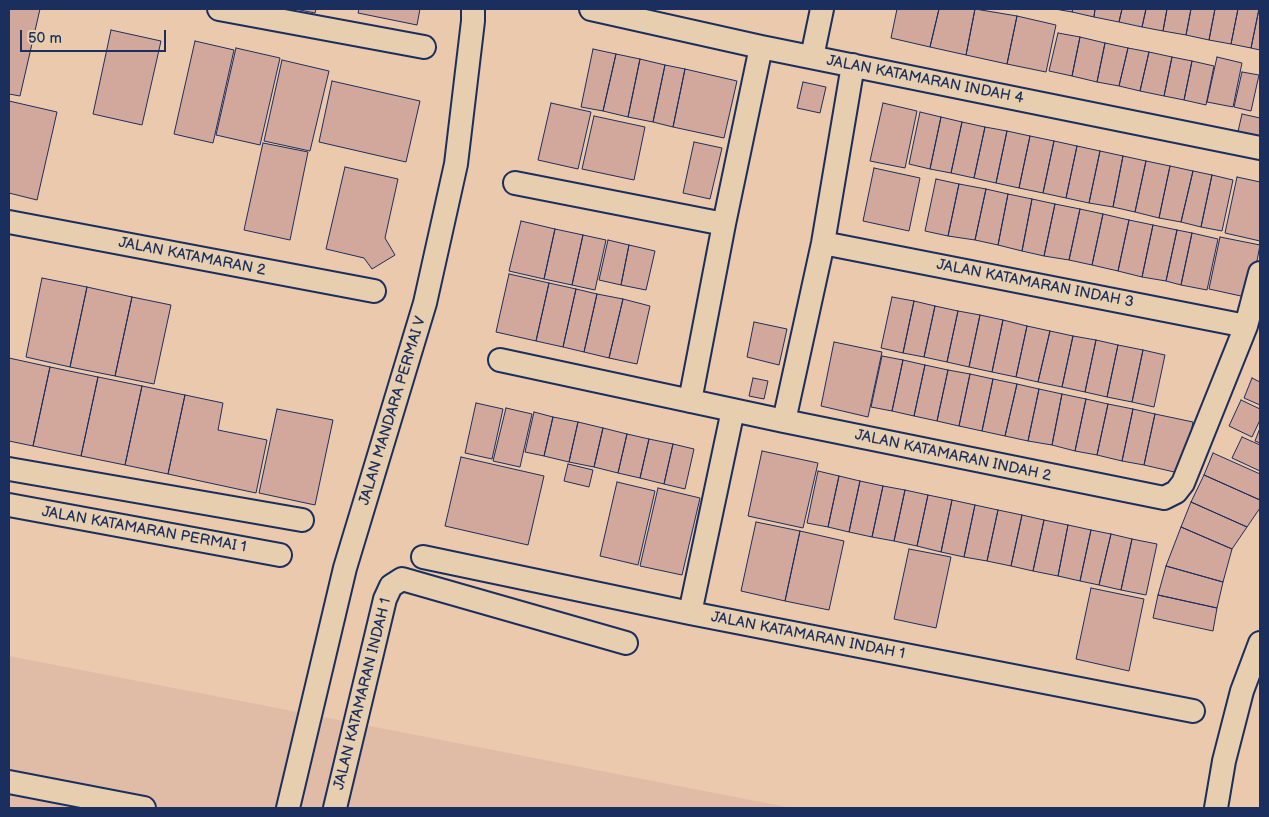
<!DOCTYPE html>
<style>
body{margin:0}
#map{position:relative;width:1269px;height:817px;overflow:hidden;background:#ebc9ad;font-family:"Balsamiq Sans",sans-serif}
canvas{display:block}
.frame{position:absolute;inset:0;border:10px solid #1b2f5e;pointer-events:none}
.scale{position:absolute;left:20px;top:30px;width:146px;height:22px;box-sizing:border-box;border:2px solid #1b2f5e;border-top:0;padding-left:6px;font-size:15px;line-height:18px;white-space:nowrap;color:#1b2f5e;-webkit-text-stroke:4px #e7ceaf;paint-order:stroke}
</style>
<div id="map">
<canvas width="1269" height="817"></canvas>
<div class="frame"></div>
<div class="scale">50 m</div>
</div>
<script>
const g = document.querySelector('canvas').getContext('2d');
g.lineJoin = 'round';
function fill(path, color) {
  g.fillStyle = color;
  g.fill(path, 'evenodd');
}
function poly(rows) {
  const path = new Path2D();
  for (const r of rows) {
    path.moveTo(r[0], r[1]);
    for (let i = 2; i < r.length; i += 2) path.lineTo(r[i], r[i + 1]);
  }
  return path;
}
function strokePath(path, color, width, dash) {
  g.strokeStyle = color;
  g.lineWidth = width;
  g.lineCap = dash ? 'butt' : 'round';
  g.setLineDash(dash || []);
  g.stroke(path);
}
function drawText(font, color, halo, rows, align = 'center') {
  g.font = font + ' "Balsamiq Sans",sans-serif';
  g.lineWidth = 4.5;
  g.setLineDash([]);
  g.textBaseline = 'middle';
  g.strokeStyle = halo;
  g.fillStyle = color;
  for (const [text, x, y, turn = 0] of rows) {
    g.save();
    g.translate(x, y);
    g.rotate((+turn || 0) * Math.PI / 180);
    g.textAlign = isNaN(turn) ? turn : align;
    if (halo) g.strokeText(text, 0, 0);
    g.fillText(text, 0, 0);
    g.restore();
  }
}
fill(poly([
 [9,656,792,808,9,808]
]), '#e0bca7');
const building = poly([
 [9,9,40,9,20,96,9,94,9,9],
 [295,9,316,9,315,13,295,9],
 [359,9,420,9,417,25,358,13,359,9],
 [897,9,939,9,930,47,891,38,897,9],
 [939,9,975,9,966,55,930,47,939,9],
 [975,9,1017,16,1007,64,966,55,975,9],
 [1055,9,1073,9,1072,12,1055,9],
 [1073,9,1095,9,1094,17,1072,12,1073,9],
 [1095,9,1122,9,1119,22,1094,17,1095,9],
 [1122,9,1146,9,1142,27,1119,22,1122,9],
 [1146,9,1167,9,1163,31,1142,27,1146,9],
 [1167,9,1191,9,1186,35,1163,31,1167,9],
 [1191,9,1215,9,1209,40,1186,35,1191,9],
 [1215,9,1238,9,1231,44,1209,40,1215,9],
 [1238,9,1259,9,1251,48,1231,44,1238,9],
 [1259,9,1260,9,1260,50,1251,48,1259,9],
 [1017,16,1056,25,1046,72,1007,64,1017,16],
 [111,30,161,41,142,125,93,114,111,30],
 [1058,33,1080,37,1072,76,1049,71,1058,33],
 [1080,37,1105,43,1097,82,1072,76,1080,37],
 [195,41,234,50,213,143,174,134,195,41],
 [1105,43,1128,48,1119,86,1097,82,1105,43],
 [236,48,280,58,260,145,216,135,236,48],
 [1128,48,1149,52,1140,91,1119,86,1128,48],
 [593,49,616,54,603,111,581,107,593,49],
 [1149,52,1172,57,1164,96,1140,91,1149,52],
 [616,54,640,59,628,117,603,111,616,54],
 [1172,57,1192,61,1184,100,1164,96,1172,57],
 [1217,57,1242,63,1233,107,1207,102,1217,57],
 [640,59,665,65,653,122,628,117,640,59],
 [282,60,329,71,310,151,264,141,282,60],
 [1192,61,1214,66,1206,105,1184,100,1192,61],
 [665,65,685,69,673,127,653,122,665,65],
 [685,69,737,81,724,138,673,127,685,69],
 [1242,72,1259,75,1251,111,1234,107,1242,72],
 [332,81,420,101,406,162,319,142,332,81],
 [803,82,826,87,820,113,797,108,803,82],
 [9,101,57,112,37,200,9,193,9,101],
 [551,103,591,112,578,169,538,160,551,103],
 [883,103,917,111,905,168,870,161,883,103],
 [920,112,941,117,930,169,909,164,920,112],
 [1242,114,1260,118,1260,141,1237,136,1242,114],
 [594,116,645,127,634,180,582,169,594,116],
 [941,117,962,122,951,173,930,169,941,117],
 [962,122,985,127,974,178,951,173,962,122],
 [985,127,1007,131,996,183,974,178,985,127],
 [1007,131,1030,136,1019,188,996,183,1007,131],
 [1030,136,1054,141,1043,193,1019,188,1030,136],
 [1054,141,1077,146,1066,198,1043,193,1054,141],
 [694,142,722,148,710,199,683,193,694,142],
 [263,143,308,152,290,240,244,230,263,143],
 [1077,146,1100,151,1089,203,1066,198,1077,146],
 [1100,151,1123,156,1113,207,1089,203,1100,151],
 [1123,156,1146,161,1135,212,1113,207,1123,156],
 [1146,161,1170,166,1159,218,1135,212,1146,161],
 [1170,166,1193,171,1181,222,1159,218,1170,166],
 [345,167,398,179,385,238,395,255,372,269,364,258,326,249,345,167],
 [874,168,920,178,909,231,863,221,874,168],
 [1193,171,1212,175,1201,227,1181,222,1193,171],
 [1212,175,1233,180,1222,231,1201,227,1212,175],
 [1237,177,1260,182,1260,241,1225,233,1237,177],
 [936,179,959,184,948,236,925,231,936,179],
 [959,184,986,189,975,240,948,236,959,184],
 [986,189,1008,194,998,245,975,240,986,189],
 [1008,194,1032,199,1022,251,998,245,1008,194],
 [1032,199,1055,204,1044,256,1022,251,1032,199],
 [1055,204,1080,209,1069,260,1044,256,1055,204],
 [1080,209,1103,214,1092,265,1069,260,1080,209],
 [1103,214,1129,220,1118,271,1092,265,1103,214],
 [1129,220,1153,225,1142,277,1118,271,1129,220],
 [521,221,555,229,544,279,509,271,521,221],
 [1153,225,1177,230,1166,281,1142,277,1153,225],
 [555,229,583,235,572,285,544,279,555,229],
 [1177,230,1192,233,1181,285,1166,281,1177,230],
 [1192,233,1218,239,1207,290,1181,285,1192,233],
 [583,235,606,240,595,290,572,285,583,235],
 [1220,237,1260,245,1250,298,1209,289,1220,237],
 [608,240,629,245,621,285,599,280,608,240],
 [629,245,655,251,646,290,621,285,629,245],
 [509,274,549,283,536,341,496,332,509,274],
 [42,278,87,287,70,367,26,357,42,278],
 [549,283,576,289,563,347,536,341,549,283],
 [87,287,132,297,115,376,70,367,87,287],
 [576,289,597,294,584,352,563,347,576,289],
 [597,294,623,299,609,358,584,352,597,294],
 [132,297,171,305,154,384,115,376,132,297],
 [892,297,914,301,903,353,881,348,892,297],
 [623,299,650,306,637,364,609,358,623,299],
 [914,301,935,306,924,357,903,353,914,301],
 [935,306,958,311,947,362,924,357,935,306],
 [958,311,980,315,969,367,947,362,958,311],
 [980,315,1003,320,992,372,969,367,980,315],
 [1003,320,1027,326,1016,377,992,372,1003,320],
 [754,322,787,329,779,365,747,357,754,322],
 [1027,326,1050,331,1038,382,1016,377,1027,326],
 [1050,331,1073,336,1062,387,1038,382,1050,331],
 [1073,336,1096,340,1085,392,1062,387,1073,336],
 [1096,340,1118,345,1107,397,1085,392,1096,340],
 [834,342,882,352,868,417,821,406,834,342],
 [1118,345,1143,350,1132,402,1107,397,1118,345],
 [1143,350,1165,355,1154,407,1132,402,1143,350],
 [882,356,903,360,892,411,871,407,882,356],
 [9,358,50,367,33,446,9,441,9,358],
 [903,360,925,365,914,416,892,411,903,360],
 [925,365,948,370,937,421,914,416,925,365],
 [50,367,98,377,81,456,33,446,50,367],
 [948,370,970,374,959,426,937,421,948,370],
 [970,374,993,379,982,431,959,426,970,374],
 [98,377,142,386,125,465,81,456,98,377],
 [753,378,768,381,764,399,749,396,753,378],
 [1252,378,1260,382,1260,405,1244,398,1252,378],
 [993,379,1017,384,1005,436,982,431,993,379],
 [1017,384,1039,389,1028,441,1005,436,1017,384],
 [142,386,185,395,168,474,125,465,142,386],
 [1039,389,1062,394,1052,445,1028,441,1039,389],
 [1062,394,1086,399,1075,451,1052,445,1062,394],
 [185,395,223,403,218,430,267,440,256,493,168,474,185,395],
 [1086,399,1108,404,1097,455,1075,451,1086,399],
 [1241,400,1260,409,1260,420,1252,437,1229,426,1241,400],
 [476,403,503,409,492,459,465,453,476,403],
 [1108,404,1133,409,1122,461,1097,455,1108,404],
 [506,408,532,414,520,467,493,461,506,408],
 [277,409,333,420,315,505,259,493,277,409],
 [1133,409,1155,414,1144,465,1122,461,1133,409],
 [534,412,553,417,544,456,525,452,534,412],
 [1155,414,1193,422,1183,474,1144,465,1155,414],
 [553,417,578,422,569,462,544,456,553,417],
 [578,422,603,428,594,467,569,462,578,422],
 [603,428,627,434,618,473,594,467,603,428],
 [1260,428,1260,443,1255,441,1260,428],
 [627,434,649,439,640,478,618,473,627,434],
 [1242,437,1260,445,1260,471,1232,458,1242,437],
 [649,439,673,444,664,484,640,478,649,439],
 [673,444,694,449,685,489,664,484,673,444],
 [762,451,818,463,803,528,748,516,762,451],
 [1213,453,1260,474,1260,500,1204,475,1213,453],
 [461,457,544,476,528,545,445,526,461,457],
 [568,464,593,470,589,487,564,481,568,464],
 [818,471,839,476,828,527,807,523,818,471],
 [1204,475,1260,500,1260,508,1247,527,1191,502,1204,475],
 [839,476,860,481,849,532,828,527,839,476],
 [860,481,883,486,872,537,849,532,860,481],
 [617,482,655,491,638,565,600,556,617,482],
 [883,486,905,490,894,541,872,537,883,486],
 [658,488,700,498,682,575,640,566,658,488],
 [905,490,928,495,917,546,894,541,905,490],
 [928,495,952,500,941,552,917,546,928,495],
 [952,500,975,505,964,557,941,552,952,500],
 [1191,502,1247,527,1232,549,1181,527,1191,502],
 [975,505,998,510,987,561,964,557,975,505],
 [998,510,1022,515,1011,566,987,561,998,510],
 [1022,515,1044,520,1033,571,1011,566,1022,515],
 [1044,520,1068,525,1058,576,1033,571,1044,520],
 [756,522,800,531,785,601,741,591,756,522],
 [1068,525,1091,530,1080,581,1058,576,1068,525],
 [1181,527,1232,549,1223,582,1166,566,1181,527],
 [1091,530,1111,534,1099,585,1080,581,1091,530],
 [800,531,844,541,829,610,785,601,800,531],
 [1111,534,1132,539,1121,590,1099,585,1111,534],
 [1132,539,1157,544,1146,595,1121,590,1132,539],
 [909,549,951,557,936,628,894,619,909,549],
 [1166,566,1223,582,1217,608,1158,595,1166,566],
 [1091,588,1144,599,1129,671,1076,659,1091,588],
 [1158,595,1217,608,1213,631,1153,618,1158,595]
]);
fill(building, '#d2a79c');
strokePath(building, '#1b2f5e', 1);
const minor = poly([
 [219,9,424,47],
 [591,9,761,47,1260,148],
 [812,57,822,9],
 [515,183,724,224],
 [9,222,374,291],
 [823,243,1246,326],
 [500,360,784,421,1164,498,1176,492,1183,483,1246,326,1260,273],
 [690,401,724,224,761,47],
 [784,421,823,243,853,65],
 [9,469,302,520],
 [9,505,280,555],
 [423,557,690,613,1193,711],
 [690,613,733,410],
 [9,782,144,808],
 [288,808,345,568,425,303,456,164,473,21,473,9],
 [335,808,385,599,391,586,402,579,626,643],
 [1216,808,1224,761,1242,691,1260,643]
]);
strokePath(minor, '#1b2f5e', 26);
strokePath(minor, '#e7ceaf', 22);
drawText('15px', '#1b2f5e', '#e7ceaf', [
 ["JALAN KATAMARAN INDAH 4",925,80,11],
 ["JALAN KATAMARAN 2",192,257,11],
 ["JALAN KATAMARAN INDAH 3",1035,284,11],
 ["JALAN MANDARA PERMAI V",393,411,-73],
 ["JALAN KATAMARAN INDAH 2",953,456,12],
 ["JALAN KATAMARAN PERMAI 1",144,530,10],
 ["JALAN KATAMARAN INDAH 1",808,636,11],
 ["JALAN KATAMARAN INDAH 1",363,694,-76]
]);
</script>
